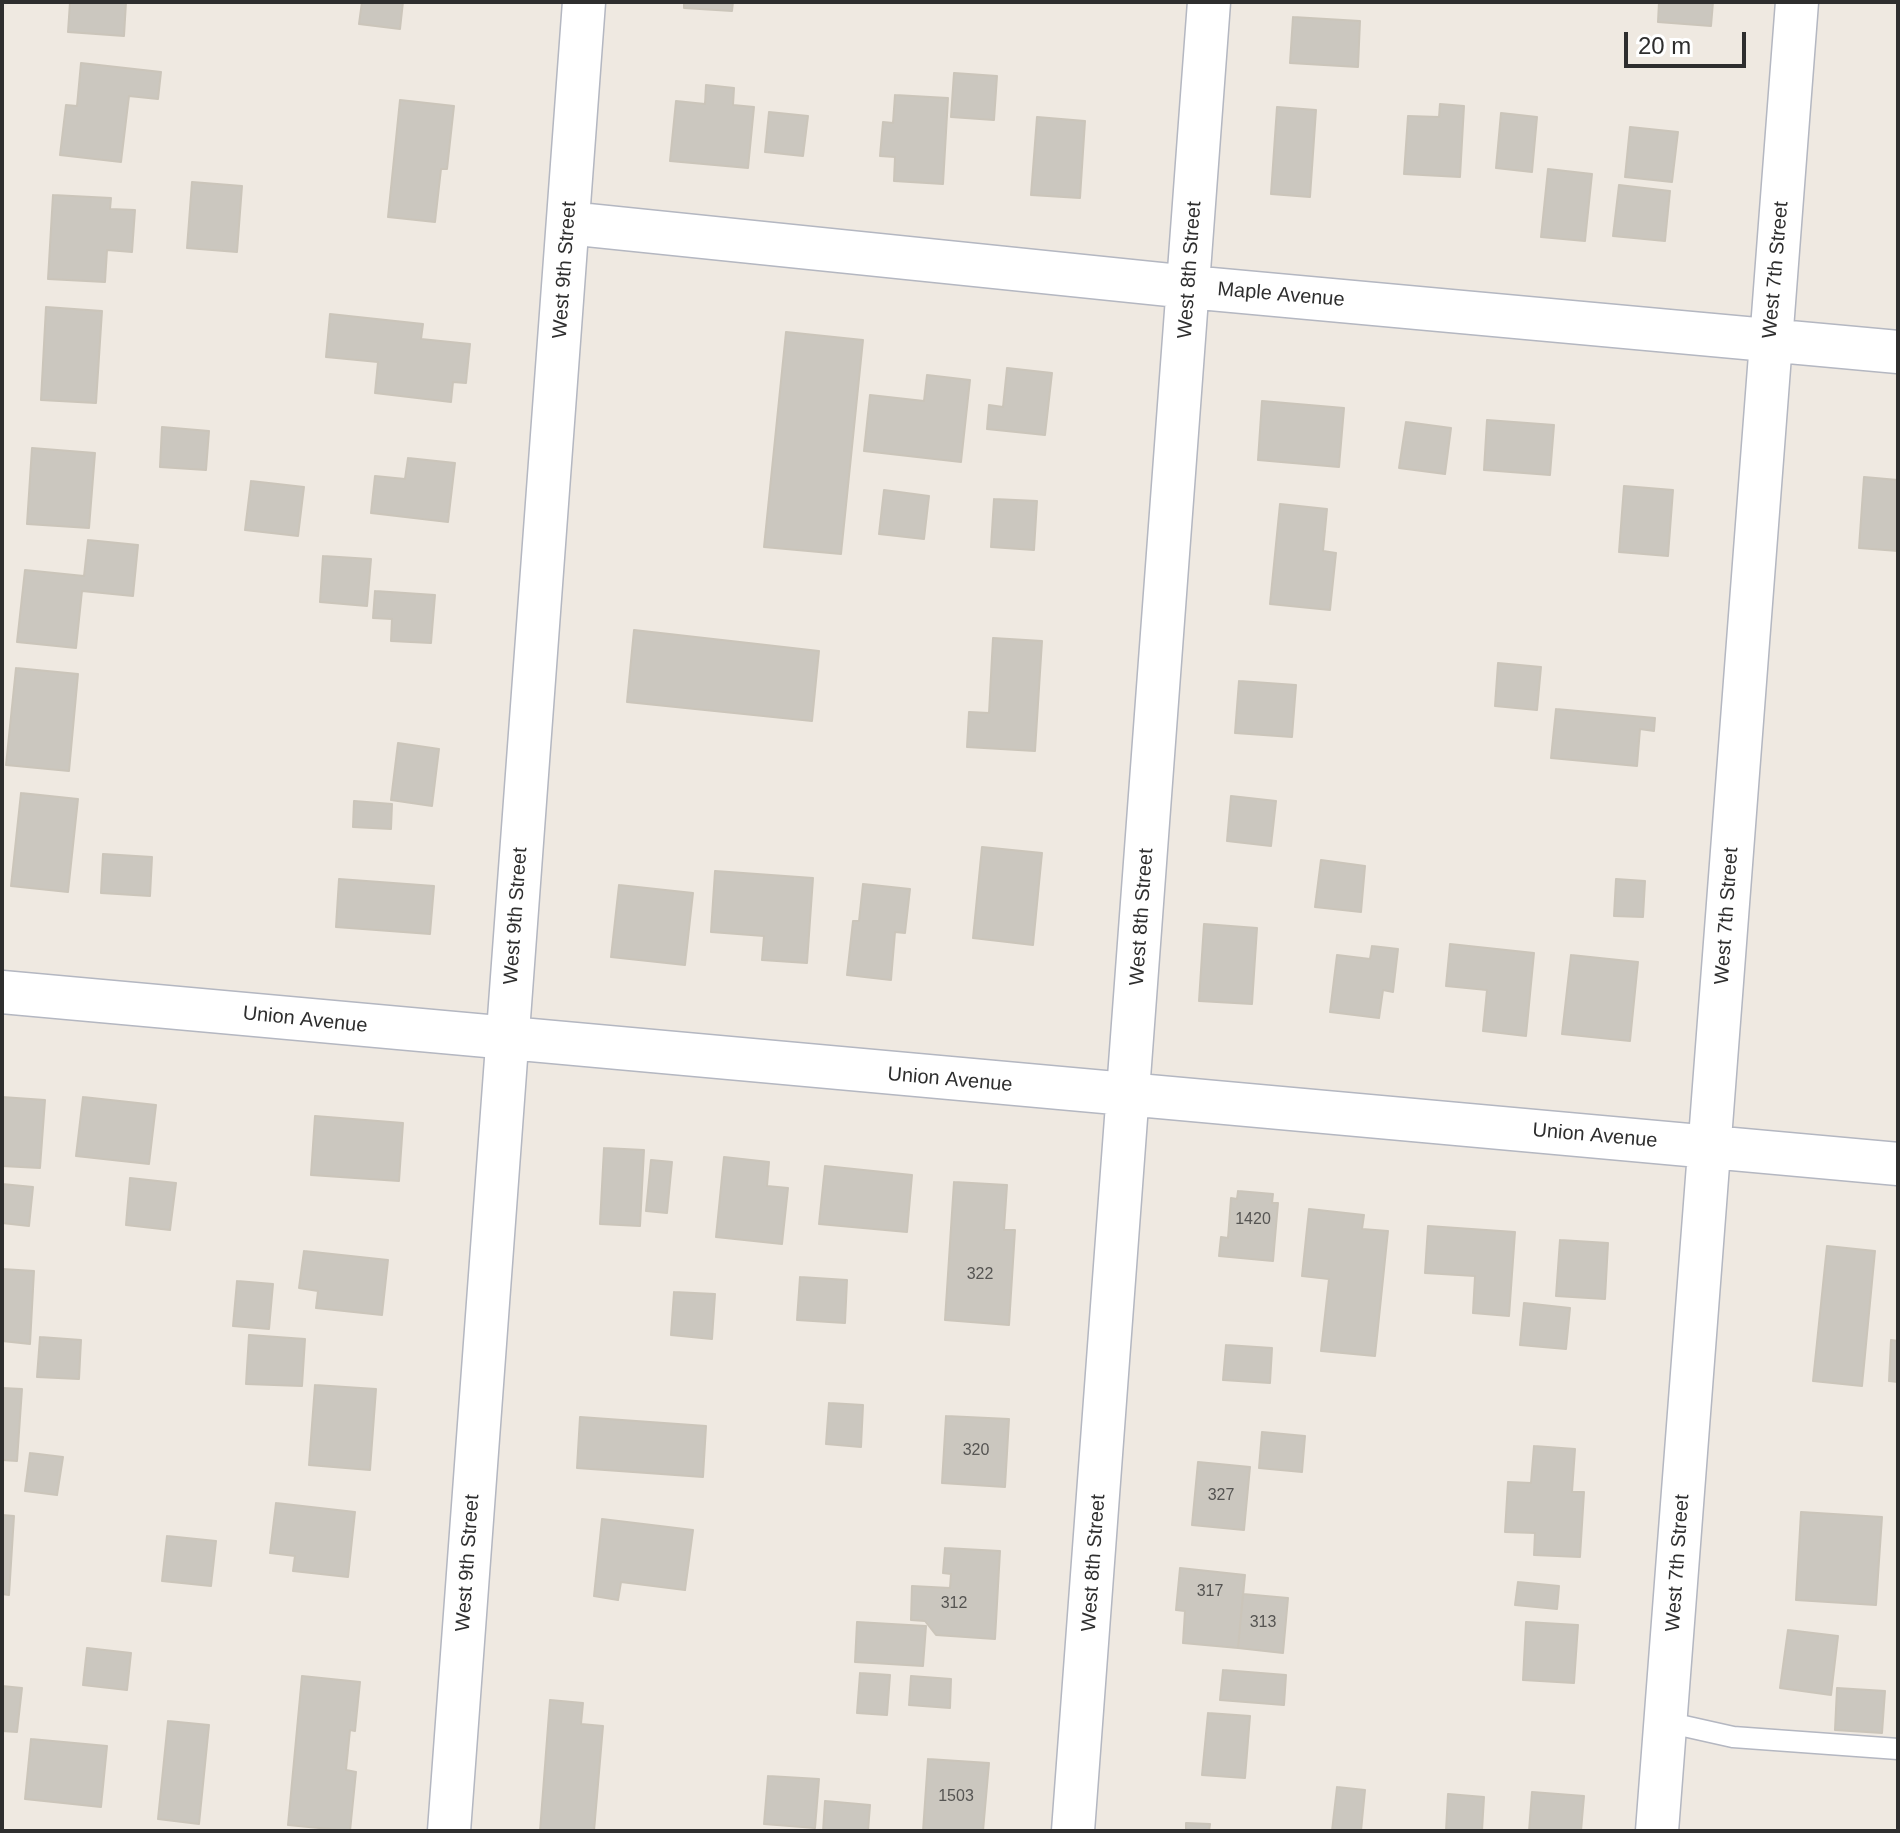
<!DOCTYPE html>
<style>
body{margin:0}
#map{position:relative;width:1900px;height:1833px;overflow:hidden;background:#efe9e1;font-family:Arial,sans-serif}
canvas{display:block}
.frame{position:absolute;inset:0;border:4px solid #2e2e2e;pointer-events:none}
.scale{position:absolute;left:1624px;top:32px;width:122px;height:36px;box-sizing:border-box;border:4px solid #2e2e2e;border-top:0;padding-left:10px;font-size:24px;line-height:28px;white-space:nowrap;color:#2e2e2e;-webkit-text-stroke:6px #fff;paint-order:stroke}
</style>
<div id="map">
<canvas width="1900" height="1833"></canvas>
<div class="frame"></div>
<div class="scale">20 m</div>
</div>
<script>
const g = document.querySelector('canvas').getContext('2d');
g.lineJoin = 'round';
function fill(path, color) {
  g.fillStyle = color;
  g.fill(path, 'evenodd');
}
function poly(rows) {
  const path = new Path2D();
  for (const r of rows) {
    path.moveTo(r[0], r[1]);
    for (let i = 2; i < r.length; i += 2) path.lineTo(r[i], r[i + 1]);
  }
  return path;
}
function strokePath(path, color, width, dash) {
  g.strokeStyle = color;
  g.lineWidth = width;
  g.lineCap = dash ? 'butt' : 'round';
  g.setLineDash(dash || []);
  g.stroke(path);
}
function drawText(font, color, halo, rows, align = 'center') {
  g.font = font + ' Arial,sans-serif';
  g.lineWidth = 6;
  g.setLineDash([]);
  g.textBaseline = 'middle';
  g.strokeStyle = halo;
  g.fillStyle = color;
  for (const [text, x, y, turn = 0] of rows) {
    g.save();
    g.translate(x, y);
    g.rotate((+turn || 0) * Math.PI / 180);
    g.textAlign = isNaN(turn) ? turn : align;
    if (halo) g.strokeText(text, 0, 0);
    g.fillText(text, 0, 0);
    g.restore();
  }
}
const building = poly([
 [70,2,126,2,124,36,68,32,70,2],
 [362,2,403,2,400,29,359,24,362,2],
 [684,2,733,2,732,11,684,8,684,2],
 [1659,2,1713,2,1711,26,1658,22,1659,2],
 [1293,17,1360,21,1358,67,1290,63,1293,17],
 [81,63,161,72,158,99,129,96,121,162,60,155,66,105,77,106,81,63],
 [954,73,997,76,994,120,951,117,954,73],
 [706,85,734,88,733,105,754,107,748,168,670,161,676,101,705,104,706,85],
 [895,95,948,98,943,184,894,181,895,157,880,156,883,122,893,123,895,95],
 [400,100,454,106,447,169,441,169,435,222,388,217,400,100],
 [1440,104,1464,106,1460,177,1404,174,1408,116,1439,117,1440,104],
 [1277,107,1316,110,1310,197,1271,194,1277,107],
 [769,112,808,116,803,156,765,152,769,112],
 [1501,113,1537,117,1532,172,1496,168,1501,113],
 [1037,117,1085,121,1080,198,1031,195,1037,117],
 [1630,127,1678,132,1672,182,1625,177,1630,127],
 [1548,169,1592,174,1585,241,1541,237,1548,169],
 [192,182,242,186,237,252,187,248,192,182],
 [1619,185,1670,191,1665,241,1613,236,1619,185],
 [53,195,111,198,110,209,135,210,132,252,107,250,105,282,48,279,53,195],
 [46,307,102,311,96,403,41,400,46,307],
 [330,314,423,324,421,339,470,344,466,383,453,382,451,402,375,393,378,362,326,357,330,314],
 [786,332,863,340,841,554,764,547,786,332],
 [1007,368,1052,373,1045,435,987,429,989,405,1003,407,1007,368],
 [927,375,970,380,961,462,864,451,870,395,924,401,927,375],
 [1262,401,1344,408,1339,467,1258,460,1262,401],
 [1487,420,1554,425,1550,475,1484,470,1487,420],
 [1406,422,1451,428,1445,474,1399,468,1406,422],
 [162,427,209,431,206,470,160,467,162,427],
 [32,448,95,453,89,528,27,524,32,448],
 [408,458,455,463,448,522,371,513,375,476,405,479,408,458],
 [1864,477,1898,480,1898,551,1859,548,1864,477],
 [251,481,304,487,298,536,245,530,251,481],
 [1624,486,1673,490,1668,556,1619,552,1624,486],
 [884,490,929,496,924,539,879,534,884,490],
 [994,499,1037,501,1034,550,991,547,994,499],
 [1280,504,1327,509,1323,551,1336,553,1330,610,1270,604,1280,504],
 [88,540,138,545,133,596,82,591,76,648,17,642,25,570,84,576,88,540],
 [323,556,371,559,367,606,320,602,323,556],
 [375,591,435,595,431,643,391,641,392,619,373,618,375,591],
 [634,630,819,651,812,721,627,702,634,630],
 [993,638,1042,641,1035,751,967,747,969,712,989,713,993,638],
 [1498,663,1541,667,1537,710,1495,706,1498,663],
 [16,668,78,674,69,771,6,765,16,668],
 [1239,681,1296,685,1292,737,1235,733,1239,681],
 [1556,709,1655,718,1654,731,1640,729,1637,766,1551,758,1556,709],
 [398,743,439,749,432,806,391,800,398,743],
 [21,793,78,799,68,892,11,886,21,793],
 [1231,796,1276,801,1271,846,1227,841,1231,796],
 [354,801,392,804,391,829,353,827,354,801],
 [982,847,1042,853,1033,945,973,938,982,847],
 [103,854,152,857,150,896,101,893,103,854],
 [1321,860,1365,866,1361,912,1315,907,1321,860],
 [715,871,813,878,807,963,762,960,764,936,711,932,715,871],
 [339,879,434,886,430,934,336,927,339,879],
 [1616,879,1645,881,1643,917,1614,916,1616,879],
 [863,884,910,889,905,933,895,932,891,980,847,975,853,921,859,921,863,884],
 [619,885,693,893,685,965,611,957,619,885],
 [1204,924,1257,928,1252,1004,1199,1001,1204,924],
 [1450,944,1534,953,1526,1036,1483,1031,1487,990,1446,986,1450,944],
 [1372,946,1398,949,1393,992,1383,990,1379,1018,1330,1012,1337,955,1370,959,1372,946],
 [1571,955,1638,962,1630,1041,1562,1034,1571,955],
 [2,1097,45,1100,40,1168,2,1166,2,1097],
 [83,1097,156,1105,149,1164,76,1156,83,1097],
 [315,1116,403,1123,399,1181,311,1175,315,1116],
 [604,1148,644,1150,640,1226,600,1224,604,1148],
 [724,1157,769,1162,767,1186,788,1188,782,1244,716,1237,724,1157],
 [651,1160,672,1162,667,1213,646,1211,651,1160],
 [825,1166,912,1175,907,1232,819,1224,825,1166],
 [130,1178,176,1183,170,1230,126,1225,130,1178],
 [954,1182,1007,1185,1004,1230,1015,1230,1009,1325,945,1320,954,1182],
 [2,1184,33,1187,29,1226,2,1223,2,1184],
 [1238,1191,1273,1194,1272,1203,1278,1203,1273,1261,1219,1256,1221,1237,1228,1238,1231,1198,1237,1199,1238,1191],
 [1309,1209,1364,1215,1362,1229,1388,1231,1375,1356,1321,1351,1329,1279,1302,1276,1309,1209],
 [1428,1226,1515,1232,1509,1316,1473,1313,1475,1276,1425,1273,1428,1226],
 [1560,1240,1608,1243,1605,1299,1556,1296,1560,1240],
 [1827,1246,1875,1251,1862,1386,1813,1381,1827,1246],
 [304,1251,388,1260,382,1315,316,1308,318,1291,299,1288,304,1251],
 [2,1269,34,1271,30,1344,2,1341,2,1269],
 [800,1277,847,1280,845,1323,797,1320,800,1277],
 [237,1281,273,1284,269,1329,233,1326,237,1281],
 [674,1292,715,1294,712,1339,671,1335,674,1292],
 [1524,1303,1570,1308,1566,1349,1520,1345,1524,1303],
 [249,1335,305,1339,302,1386,246,1384,249,1335],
 [40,1337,81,1340,79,1379,37,1377,40,1337],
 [1891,1340,1898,1341,1898,1382,1889,1381,1891,1340],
 [1226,1345,1272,1348,1270,1383,1223,1380,1226,1345],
 [315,1385,376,1389,370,1470,309,1465,315,1385],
 [2,1388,22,1389,17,1461,2,1460,2,1388],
 [829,1403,863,1405,861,1447,826,1444,829,1403],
 [946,1416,1009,1419,1005,1487,942,1483,946,1416],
 [580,1417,706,1426,703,1477,577,1468,580,1417],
 [1262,1432,1305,1436,1302,1472,1259,1468,1262,1432],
 [1534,1446,1575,1449,1572,1492,1584,1492,1580,1557,1534,1555,1535,1533,1505,1532,1508,1482,1531,1483,1534,1446],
 [30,1453,63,1457,57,1495,25,1491,30,1453],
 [1198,1462,1250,1467,1244,1530,1192,1525,1198,1462],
 [276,1503,355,1512,348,1577,293,1571,295,1556,270,1553,276,1503],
 [1801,1512,1882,1517,1876,1605,1796,1600,1801,1512],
 [2,1515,14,1516,9,1595,2,1594,2,1515],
 [602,1519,693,1530,685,1590,621,1582,618,1600,594,1596,602,1519],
 [167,1536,216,1541,211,1586,162,1581,167,1536],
 [945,1548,1000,1551,995,1639,936,1635,925,1621,911,1620,912,1586,950,1588,951,1574,943,1573,945,1548],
 [1180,1568,1245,1575,1238,1648,1183,1643,1185,1611,1176,1610,1180,1568],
 [1518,1582,1559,1586,1557,1609,1515,1605,1518,1582],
 [1243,1594,1288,1598,1283,1653,1238,1648,1243,1594],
 [857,1622,926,1626,923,1666,855,1662,857,1622],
 [1526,1622,1578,1625,1574,1683,1523,1680,1526,1622],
 [1788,1630,1838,1636,1831,1695,1780,1688,1788,1630],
 [87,1648,131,1653,127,1690,83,1685,87,1648],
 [1223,1670,1286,1675,1284,1705,1220,1700,1223,1670],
 [860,1673,890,1675,887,1715,857,1713,860,1673],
 [302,1676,360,1682,355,1731,350,1730,346,1770,356,1772,350,1831,288,1825,302,1676],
 [911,1676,951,1679,950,1708,909,1705,911,1676],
 [2,1686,22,1688,17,1732,2,1731,2,1686],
 [1837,1688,1885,1691,1882,1733,1835,1730,1837,1688],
 [550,1700,583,1703,581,1724,603,1726,594,1831,540,1831,550,1700],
 [1208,1713,1250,1716,1245,1778,1202,1775,1208,1713],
 [168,1721,209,1725,199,1824,158,1819,168,1721],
 [31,1739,107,1746,101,1807,25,1799,31,1739],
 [928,1759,989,1763,983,1831,923,1831,928,1759],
 [768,1776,819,1779,815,1828,764,1824,768,1776],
 [1337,1787,1365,1790,1361,1831,1332,1831,1337,1787],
 [1532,1792,1584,1796,1581,1831,1529,1831,1532,1792],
 [1448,1794,1484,1797,1482,1831,1446,1831,1448,1794],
 [825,1801,870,1805,868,1831,823,1831,825,1801],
 [1186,1823,1210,1824,1209,1831,1186,1831,1186,1823]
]);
fill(building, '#cbc7bf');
strokePath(building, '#cbc5ba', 2);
const lane = poly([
 [1666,1722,1733,1737,1898,1749]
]);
const street = poly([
 [568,223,1189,287,1898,352],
 [2,992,1898,1164],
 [449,1831,584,2],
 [1073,1831,1209,2],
 [1657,1831,1797,2]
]);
strokePath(lane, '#b4b7c1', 23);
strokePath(street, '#b4b7c1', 45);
strokePath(lane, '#fff', 20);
strokePath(street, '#fff', 42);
drawText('16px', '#555452', null, [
 ["1420",1253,1220],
 ["322",980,1275],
 ["320",976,1451],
 ["327",1221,1496],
 ["317",1210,1592],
 ["312",954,1604],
 ["313",1263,1623],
 ["1503",956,1797]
]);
drawText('20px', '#2e2e2e', '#fff', [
 ["West 9th Street",565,270,-86],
 ["West 8th Street",1190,270,-86],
 ["West 7th Street",1776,270,-85],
 ["Maple Avenue",1281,295,5],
 ["West 9th Street",516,916,-86],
 ["West 7th Street",1727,916,-86],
 ["West 8th Street",1142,917,-86],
 ["Union Avenue",305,1020,6],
 ["Union Avenue",950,1080,5],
 ["Union Avenue",1595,1136,5],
 ["West 9th Street",468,1563,-86],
 ["West 8th Street",1094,1563,-86],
 ["West 7th Street",1678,1563,-86]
]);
</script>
